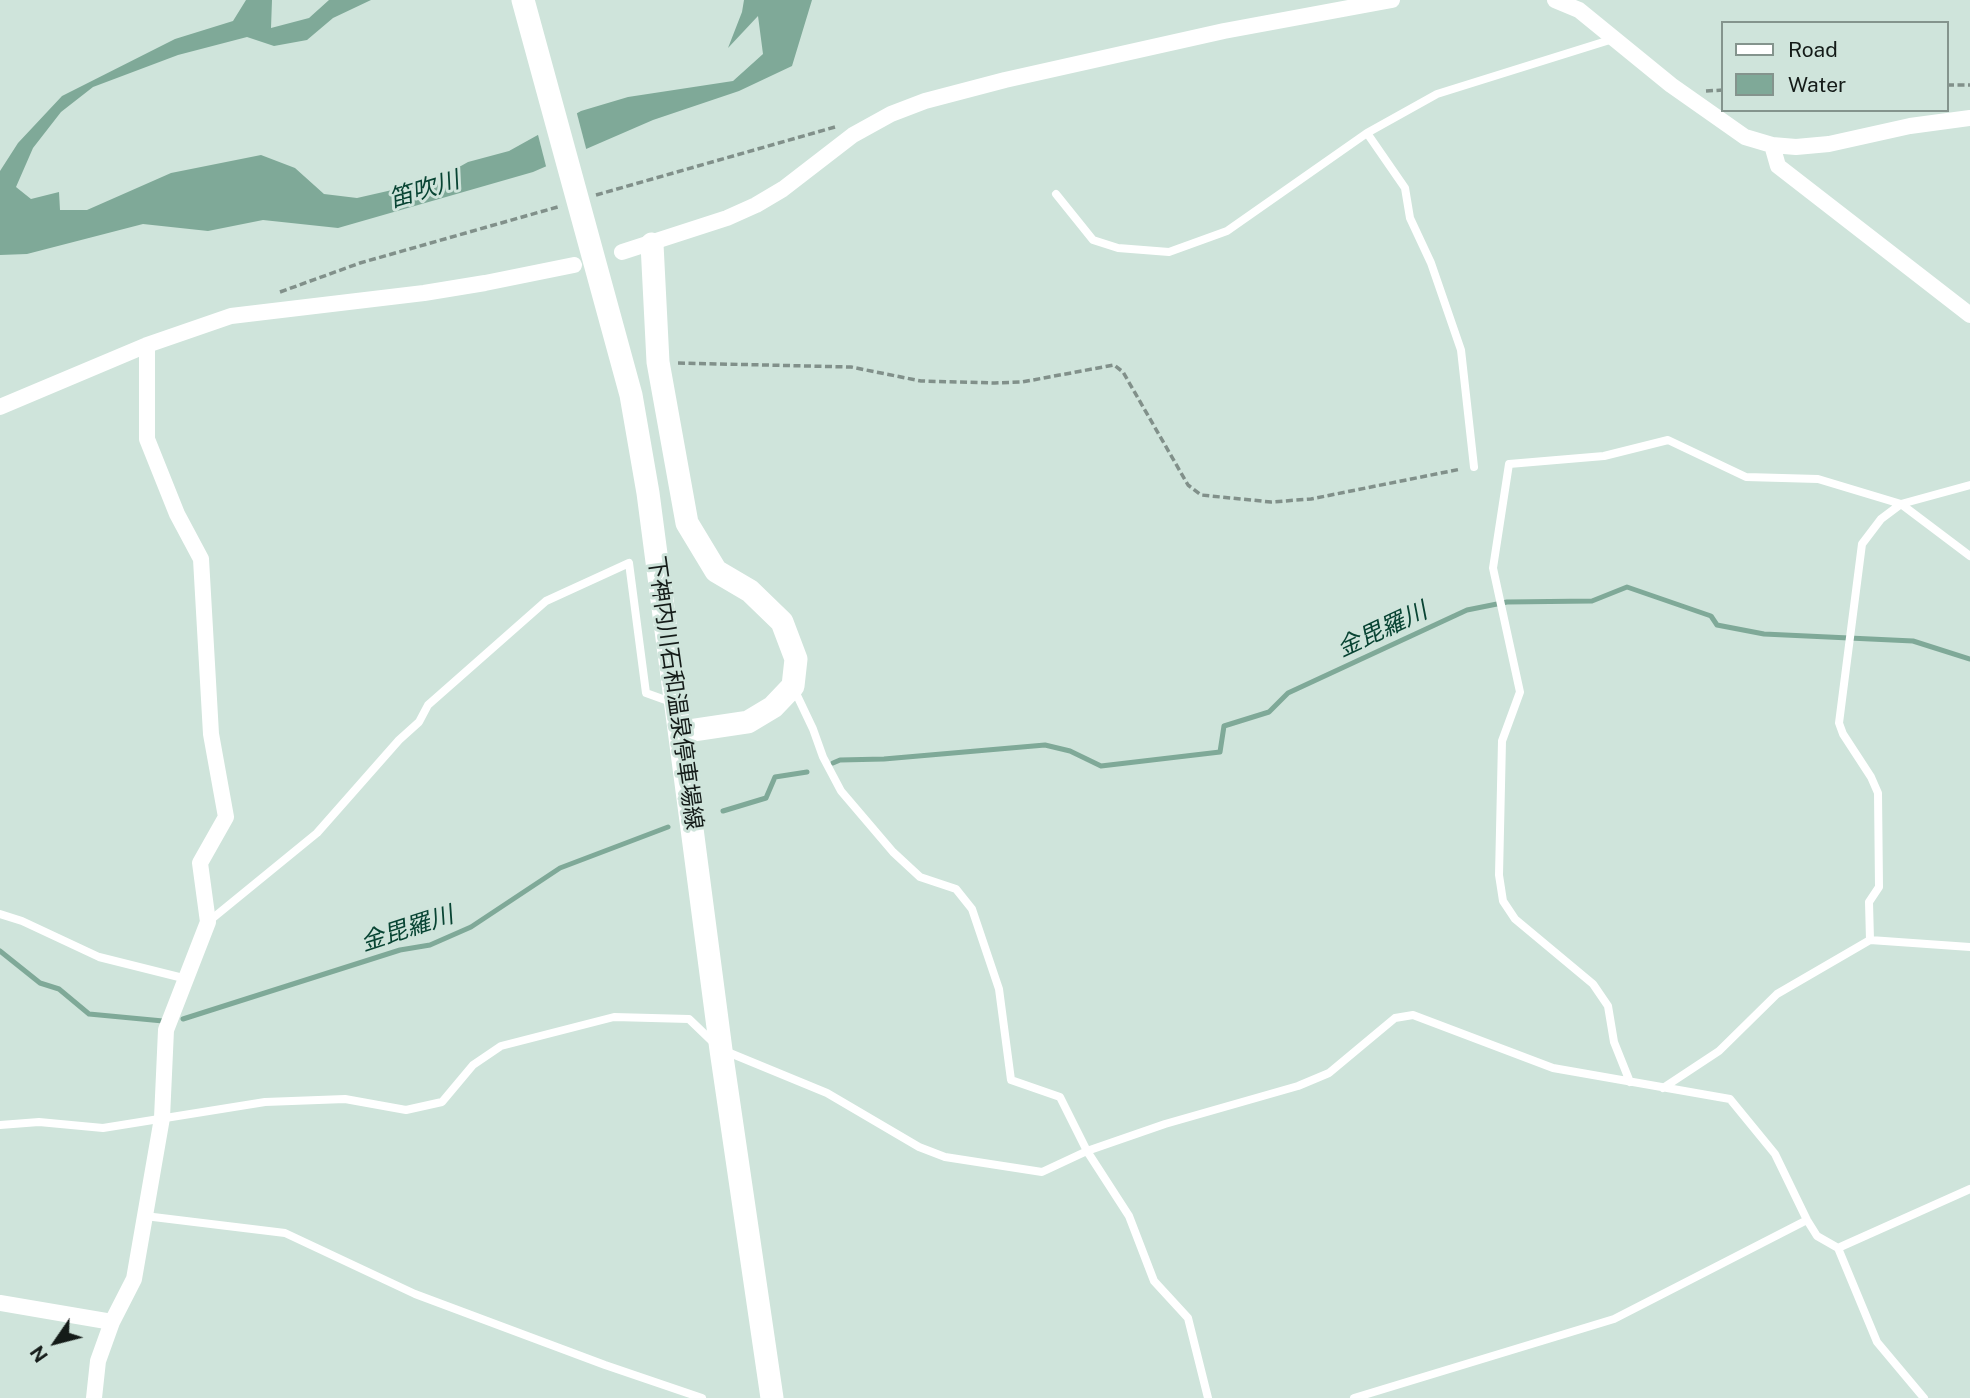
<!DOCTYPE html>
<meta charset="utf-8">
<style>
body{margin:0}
#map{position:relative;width:1970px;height:1398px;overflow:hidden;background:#cfe4db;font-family:"Public Sans",sans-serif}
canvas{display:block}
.legend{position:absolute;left:1721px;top:21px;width:228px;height:91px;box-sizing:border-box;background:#cfe4db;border:2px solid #84948d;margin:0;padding:9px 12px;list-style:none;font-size:21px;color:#141b18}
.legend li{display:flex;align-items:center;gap:14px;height:35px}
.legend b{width:35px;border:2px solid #84948d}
.north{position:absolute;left:21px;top:1307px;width:70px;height:70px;-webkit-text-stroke:5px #cfe4db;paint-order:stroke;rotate:235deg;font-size:19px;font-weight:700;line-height:28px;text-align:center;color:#141b18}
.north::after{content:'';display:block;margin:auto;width:24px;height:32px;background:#141b18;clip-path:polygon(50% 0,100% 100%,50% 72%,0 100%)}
</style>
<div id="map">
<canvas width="1970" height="1398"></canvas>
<ul class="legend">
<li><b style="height:9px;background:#fff"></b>Road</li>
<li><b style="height:19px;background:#7fa998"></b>Water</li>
</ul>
<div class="north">N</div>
</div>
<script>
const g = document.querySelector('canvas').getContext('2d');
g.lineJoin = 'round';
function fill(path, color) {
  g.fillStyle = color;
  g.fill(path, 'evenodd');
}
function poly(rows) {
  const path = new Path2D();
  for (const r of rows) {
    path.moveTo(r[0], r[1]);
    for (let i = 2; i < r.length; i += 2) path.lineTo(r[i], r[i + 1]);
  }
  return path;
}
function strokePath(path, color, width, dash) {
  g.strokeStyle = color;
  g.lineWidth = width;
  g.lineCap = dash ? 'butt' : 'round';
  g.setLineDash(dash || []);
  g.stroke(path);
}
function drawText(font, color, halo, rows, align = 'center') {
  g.font = font + ' "Public Sans","Noto Sans JP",sans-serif';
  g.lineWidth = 6;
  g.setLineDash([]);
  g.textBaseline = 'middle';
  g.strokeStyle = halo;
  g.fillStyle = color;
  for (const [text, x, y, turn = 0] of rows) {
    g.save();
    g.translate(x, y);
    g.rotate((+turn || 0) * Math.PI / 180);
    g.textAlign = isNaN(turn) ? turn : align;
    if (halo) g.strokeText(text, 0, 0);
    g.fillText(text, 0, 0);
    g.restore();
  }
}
fill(poly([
 [246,0,272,0,271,28,309,18,329,0,371,0,333,18,307,40,274,46,247,37,178,55,93,87,61,112,33,148,16,187,31,199,59,192,60,210,87,210,171,173,261,155,295,168,324,194,357,198,436,180,468,162,509,151,581,111,628,97,733,81,763,54,758,16,728,48,742,12,744,0,812,0,792,66,739,91,653,120,533,172,338,228,263,220,208,231,143,224,27,254,0,255,0,171,18,143,62,96,175,39,233,21]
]), '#7fa998');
fill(poly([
 [576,110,587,152,547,170,537,131]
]), '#cfe4db');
strokePath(poly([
 [833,763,840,760,884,759,1045,745,1070,751,1101,766,1220,752,1224,726,1269,712,1288,693,1467,610,1507,602,1592,601,1627,587,1711,616,1717,625,1764,634,1913,641,1970,659],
 [723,811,766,798,775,777,807,772],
 [0,951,40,983,59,989,89,1014,163,1021],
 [183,1019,400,950,430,945,471,927,560,868,668,827]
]), '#7fa998', 5);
strokePath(poly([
 [1947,85,1970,85],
 [1706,91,1723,90],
 [596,195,835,127],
 [280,292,360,263,561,206],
 [678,363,851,367,921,381,995,383,1022,382,1114,365,1123,372,1188,485,1201,495,1271,502,1311,499,1461,469]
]), '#81908a', 3.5, [7, 3.5]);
strokePath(poly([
 [1367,133,1405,188,1410,218,1431,263,1461,350,1474,467],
 [1056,194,1093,240,1118,248,1169,252,1227,231,1367,133,1437,94,1613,39],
 [794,689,813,729,823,757,841,791,893,852,920,877,956,889,972,909,999,989,1011,1080,1060,1097,1087,1151,1129,1216,1154,1281,1188,1318,1208,1398],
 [0,914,22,921,99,957,187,979],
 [208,922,317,833,399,740,419,722,428,705,546,601,629,563,646,693,671,702],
 [1870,940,1869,902,1879,887,1878,793,1871,777,1843,734,1839,723,1862,544,1881,519,1901,504,1970,485],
 [725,1051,827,1093,919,1147,945,1157,1042,1172,1087,1151,1165,1124,1298,1086,1329,1073,1395,1018,1413,1015,1553,1068,1730,1099,1775,1154,1807,1220,1817,1236,1838,1248,1877,1342,1924,1398],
 [1630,1082,1614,1042,1608,1006,1593,984,1515,919,1503,901,1499,875,1502,741,1520,692,1493,568,1509,464,1604,456,1668,440,1746,477,1818,479,1901,504,1970,556],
 [1663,1088,1719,1051,1777,994,1870,940,1970,947],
 [0,1125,39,1122,103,1128,265,1102,345,1099,406,1110,442,1102,473,1065,501,1046,614,1017,689,1019,715,1044],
 [145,1216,285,1233,415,1294,605,1365,702,1398],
 [1838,1248,1970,1189],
 [1354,1398,1614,1319,1807,1220]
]), '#fff', 8);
strokePath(poly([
 [1555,0,1579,10,1671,85,1745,137,1772,145,1796,147,1829,144,1910,126,1970,118],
 [1772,145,1778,166,1970,315],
 [622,252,727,218,756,205,783,189,853,135,891,114,925,101,1005,80,1224,31,1392,0],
 [0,407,147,345,231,316,424,293,485,283,574,265],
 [0,1303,112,1322],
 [94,1398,98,1361,112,1322,134,1279,162,1118,166,1030,208,922,200,863,226,817,211,734,201,559,177,514,147,439,147,345]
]), '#fff', 16);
strokePath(poly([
 [523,0,631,395,648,493,721,1050,772,1398],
 [652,244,658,362,687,523,716,571,750,591,782,622,796,659,793,686,773,707,748,722,681,732]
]), '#fff', 23);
drawText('23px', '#141b18', '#cfe4db', [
 ["下神内川石和温泉停車場線",675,693,82]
]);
drawText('italic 24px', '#084433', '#cfe4db', [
 ["笛吹川",424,190,-17],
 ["金毘羅川",1382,630,-25],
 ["金毘羅川",407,929,-18]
]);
</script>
